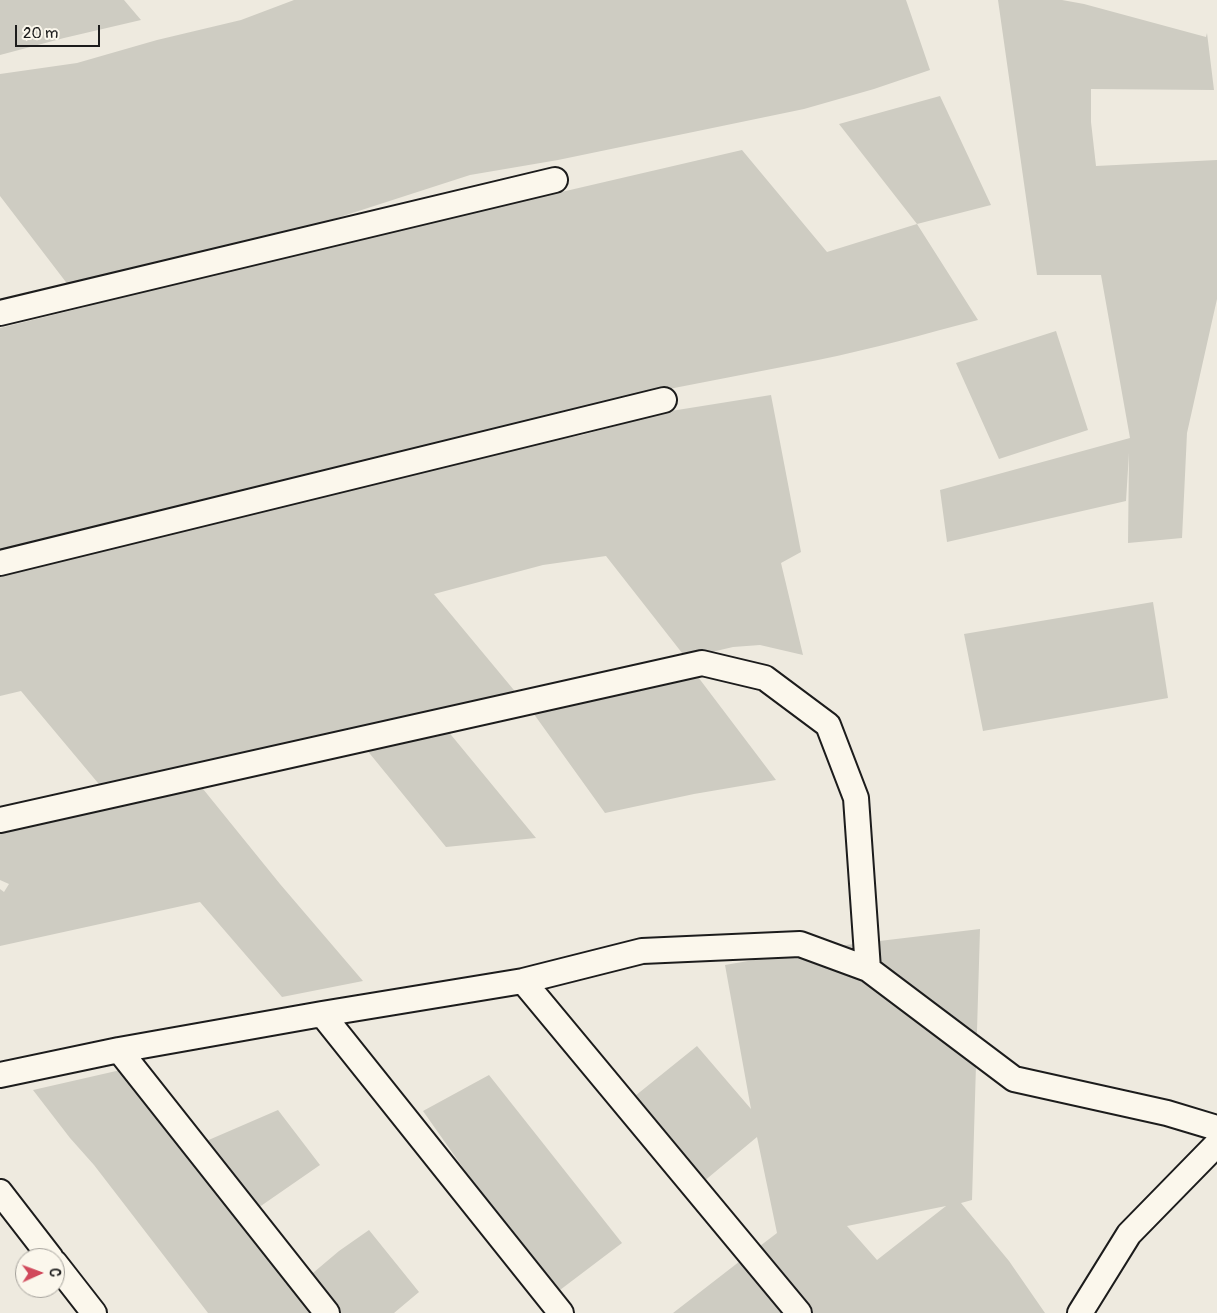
<!DOCTYPE html>
<meta charset="utf-8">
<style>
body{margin:0}
#map{position:relative;width:1217px;height:1313px;overflow:hidden;background:#eeeadf;font-family:Pangolin,sans-serif}
canvas{display:block}
.north{position:absolute;left:15px;top:1248px;width:50px;height:50px;box-sizing:border-box;background:#fbf7ec;border:1px solid #a29f99;border-radius:50%;rotate:88deg;font-size:14px;font-weight:700;line-height:20px;text-align:center;color:#1c1c1c}
.north::after{content:'';display:block;margin:auto;width:18px;height:22px;background:#d1495b;clip-path:polygon(50% 0,100% 100%,50% 72%,0 100%)}
.scale{position:absolute;left:15px;top:25px;width:85px;height:22px;box-sizing:border-box;border:2px solid #1c1c1c;border-top:0;padding-left:6px;font-size:15px;line-height:18px;white-space:nowrap;color:#1c1c1c;-webkit-text-stroke:4px #fbf7ec;paint-order:stroke}
</style>
<div id="map">
<canvas width="1217" height="1313"></canvas>
<div class="north">С</div>
<div class="scale">20 m</div>
</div>
<script>
const g = document.querySelector('canvas').getContext('2d');
g.lineJoin = 'round';
function fillPath(path, color) { g.fillStyle = color; g.fill(path, 'evenodd'); }
function trace(path, color, width, dash) { g.strokeStyle = color; g.lineWidth = width; g.lineCap = dash ? 'butt' : 'round'; g.setLineDash(dash || []); g.stroke(path); }
fillPath(new Path2D(`
 M0,0H124L141,20L64,38L0,55Z
 M294,0H906L930,70L874,89L804,109L558,160L470,175L309,227L72,290L0,196V74L77,63L157,40L241,20Z
 M998,0H1062L1084,4L1206,37L1207,33L1214,90L1091,89V122L1096,166L1217,160V299L1187,433L1182,538L1128,543L1129,453L1126,501L947,542L940,490L1130,438L1101,275H1037Z
 M940,96L991,205L917,224L978,320C925,334 872,349 818,360C758,372 698,383 638,395L0,556V328L85,307L96,301L246,263L325,247L742,150L827,252L917,224L839,124Z
 M1056,331L1088,430L999,459L956,363Z
 M771,395L801,552L781,563L803,655L760,645L733,647L686,658L606,556L543,565L434,594L518,695L103,789L21,691L0,696V576L497,452L582,435L671,411Z
 M1153,602L1168,698L983,731L964,634Z
 M695,673L776,780L694,794L605,813L531,710Z
 M447,730L536,838L446,847L366,749Z
 M199,784L280,884L363,981L282,997L200,902L0,946V889L4,892L9,884L0,880V831Z
 M980,929L972,1200L961,1203L1009,1261L1045,1313H811L756,1249L777,1233L757,1137L703,1182L635,1096L697,1046L751,1109L725,965L829,947ZM946,1206L877,1260L847,1226Z
 M125,1069L315,1313H208L94,1165L70,1138L33,1090Z
 M489,1075L622,1243L556,1293L502,1223L423,1111Z
 M278,1110L320,1165L255,1210L204,1142Z
 M369,1230L419,1292L394,1313H335L307,1278L339,1251Z
 M744,1258L790,1313H673Z`), '#ceccc2');
const street = new Path2D(`
 M0,313L555,180
 M0,563L664,400
 M0,820L702,663L765,678L828,725L856,798L868,969
 M523,981L799,1313
 M322,1014L561,1313
 M119,1050L327,1313
 M0,1075L119,1050L322,1014L523,981L642,951L800,944L868,969L1014,1079L1167,1113L1217,1128
 M0,1192L51,1258
 M55,1263L94,1313
 M1080,1313L1129,1234L1217,1144`);
trace(street, '#1c1c1c', 28);
trace(street, '#fbf7ec', 24);
</script>
